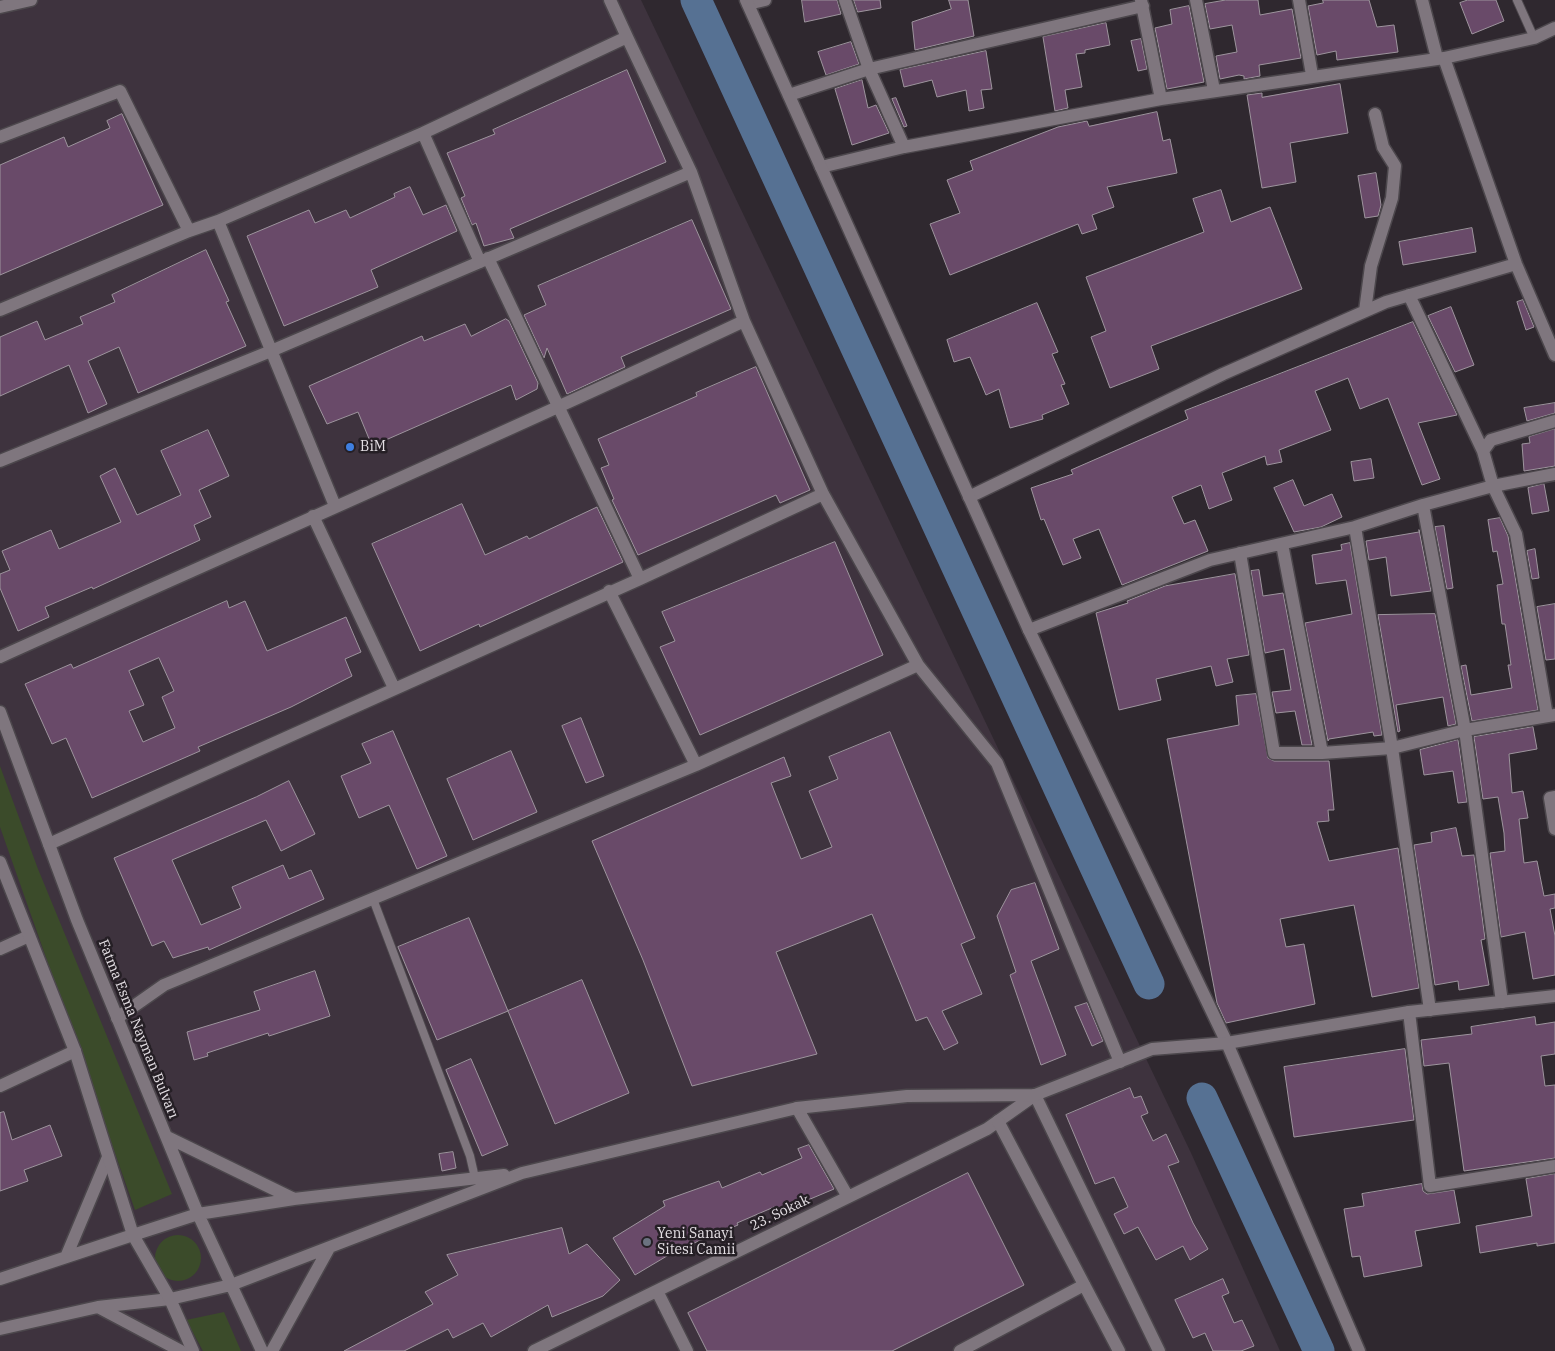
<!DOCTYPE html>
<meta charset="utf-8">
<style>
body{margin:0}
canvas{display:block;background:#2f282f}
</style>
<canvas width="1555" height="1351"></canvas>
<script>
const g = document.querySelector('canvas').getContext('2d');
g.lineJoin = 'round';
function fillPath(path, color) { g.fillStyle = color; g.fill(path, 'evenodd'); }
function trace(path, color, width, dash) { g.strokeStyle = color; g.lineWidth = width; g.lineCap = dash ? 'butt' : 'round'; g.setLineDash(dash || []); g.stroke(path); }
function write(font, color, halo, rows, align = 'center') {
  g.font = font + ' "IBM Plex Serif",serif'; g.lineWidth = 5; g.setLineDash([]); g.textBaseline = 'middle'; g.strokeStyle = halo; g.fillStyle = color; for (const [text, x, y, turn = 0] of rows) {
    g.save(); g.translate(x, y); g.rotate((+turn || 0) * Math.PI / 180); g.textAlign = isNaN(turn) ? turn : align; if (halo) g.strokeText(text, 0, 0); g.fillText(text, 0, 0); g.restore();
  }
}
fillPath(new Path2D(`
 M0,0H641L1191,1153L1280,1351H0Z`), '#3e333e');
fillPath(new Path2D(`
 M0,766L38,869L172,1194L135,1210L0,827Z
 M155 1258a23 23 0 1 1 46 0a23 23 0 1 1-46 0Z
 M224,1312L241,1351H203L186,1320Z`), '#3b4b2a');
trace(new Path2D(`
 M696,0L1149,984
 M1202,1098L1319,1351`), '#567193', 31);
const building = new Path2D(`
 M802,0H837L841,14L805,22Z
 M854,0H880L881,8L858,12Z
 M949,0H968L974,36L915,50L912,22L951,9Z
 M1226,0H1258L1260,15L1292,9L1301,58L1259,65L1260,76L1244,79V76L1239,75L1220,79L1216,56L1237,52L1232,25L1210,29L1205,4Z
 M1323,0H1369L1377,27L1394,25L1398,52L1337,60L1336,51L1317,55L1308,6L1323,3Z
 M1468,0H1496L1504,21L1472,34L1460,3Z
 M1189,6L1204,82L1167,89L1155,28L1172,24L1170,10Z
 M1106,23L1110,45L1085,50V53L1076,54L1082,87L1065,90L1068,108L1055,111L1043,37Z
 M1141,39L1147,69L1138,71L1131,41Z
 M851,42L859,64L826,75L818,52Z
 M986,51L992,89L981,90L984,108L969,111L966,90L937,97L932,80L904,87L900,70Z
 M627,70L666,162L510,229L514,238L484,246L476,223L472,225L461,198L465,196L447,153L495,134L493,130Z
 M862,80L868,108L876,105L889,133L852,145L835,89Z
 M1340,84L1348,133L1290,143L1296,182L1262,188L1247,95L1262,93V97Z
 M896,98L907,126L904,127L892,99Z
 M1157,112L1163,141L1170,139L1177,173L1107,187L1114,207L1092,215L1097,229L1082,234L1078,224L950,275L930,224L960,213L947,180L973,170L970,161L1058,127L1087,121L1089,126Z
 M122,114L163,205L0,275V165L64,137L68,147L110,128L107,121Z
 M1376,173L1381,205L1378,216L1365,218L1358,176Z
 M410,187L423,215L446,205L457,231L371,270L378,287L284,326L247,236L309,210L315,223L346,210L350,218L395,197L394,194Z
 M1221,190L1231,222L1270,207L1302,289L1151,346L1159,369L1110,388L1091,337L1106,331L1086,277L1204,232L1193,199Z
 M692,220L731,309L621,357L625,367L567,394L547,348L544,358L524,315L546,305L538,286Z
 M1472,228L1476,252L1403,265L1399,242Z
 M206,250L229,301L226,302L246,346L138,393L119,347L88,361L107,404L88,413L69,365L0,396V337L37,321L45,340L83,324L80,317L115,302L112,295Z
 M1523,300L1534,327L1526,330L1517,302Z
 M1037,303L1058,352L1052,354L1065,384L1061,385L1069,404L1042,415L1043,419L1010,428L999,389L986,395L970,357L954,362L947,340Z
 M1451,307L1474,365L1455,372L1428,316Z
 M506,319L509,321L538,383L537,389L516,400L511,385L372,446L358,412L327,424L309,386L422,336L424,341L465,324L471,336Z
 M1413,322L1457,415L1418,423L1440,479L1422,485L1388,398L1360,409L1348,378L1315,391L1331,430L1279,450L1282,462L1267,465L1265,456L1222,473L1232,500L1209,509L1201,485L1172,497L1184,524L1195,520L1208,551L1122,585L1099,529L1073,539L1081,558L1063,565L1044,519L1041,520L1031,488L1073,474L1071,470L1188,419L1185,411Z
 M756,367L810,490L780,503L776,495L638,555L612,500L614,499L601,468L609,465L598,439L697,396L696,393Z
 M1555,403V413L1527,421L1524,408Z
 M1555,429V466L1524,471L1522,444L1530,443L1529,437Z
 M208,430L229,476L199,490L211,517L194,525L200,540L93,589L92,587L45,607L49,617L18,631L0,588V574L10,570L2,551L51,530L59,549L121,522L100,476L115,468L137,515L181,495L161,451Z
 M1371,459L1374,478L1354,481L1351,462Z
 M1293,480L1304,506L1332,494L1342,517L1321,527L1294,532L1274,488Z
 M1544,484L1549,511L1532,514L1528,488Z
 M462,504L485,555L527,536L529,539L597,507L623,562L480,627L479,624L420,651L372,544Z
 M1500,518L1508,536L1538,710L1472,721L1461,666L1466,665L1471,695L1512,688L1508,665H1511L1505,624H1502L1497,585L1503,584L1497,551L1493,552L1488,520Z
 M1444,526L1453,588L1447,589L1435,527Z
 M1419,530L1431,591L1391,596L1386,557L1369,560L1366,541L1419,532Z
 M835,542L883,655L700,735L660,647L675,641L662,612Z
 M1350,543L1382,735L1374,736L1373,732L1329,739L1328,741L1305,623L1352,614L1346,580L1316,584L1312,555L1342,550L1341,545Z
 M1535,549L1539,578L1532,579L1527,551Z
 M1259,570L1263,596L1283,593L1312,745H1302L1295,711L1276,713L1272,692L1291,690L1284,649L1265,653L1251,571Z
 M1235,574L1249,655L1227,659L1233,682L1216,686L1211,666L1156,679L1161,700L1119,710L1096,613L1128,603L1127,601L1165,586Z
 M227,601L229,608L245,601L267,651L346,617L361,652L345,659L352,676L291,707L198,747L200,751L92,798L66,738L52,744L25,684L71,664L73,668ZM159,658L174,691L162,697L175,728L143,742L129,711L144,705L129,671Z
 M1555,604V659L1546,660L1537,607Z
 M1435,614L1456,724L1448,726L1443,697L1396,705L1400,731L1398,732L1378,615Z
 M1256,694L1268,758L1274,761H1329L1334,810H1328L1329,821L1317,822L1329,861L1398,848L1419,988L1372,997L1354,905L1280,919L1286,947L1304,944L1315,1004L1226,1023L1217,1003L1167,739L1239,725L1236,696Z
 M581,718L604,776L586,783L562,726Z
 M1533,727L1537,749L1509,754L1512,793L1523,791L1528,818L1519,819L1524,863L1537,861L1544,896L1555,894V908L1550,909L1555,936V975L1533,979L1525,932L1501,937L1490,853L1505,851L1504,833L1498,797L1483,799L1474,737Z
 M393,731L447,856L417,869L389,805L359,818L341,776L371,763L362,744Z
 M890,732L975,938L961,944L982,994L942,1011L958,1043L944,1050L927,1017L916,1021L872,914L776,952L817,1054L692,1086L643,960L592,841L784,757L791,776L771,783L801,859L832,847L809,791L838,779L829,757Z
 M1458,740L1467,802L1458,803L1453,771L1424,775L1420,750Z
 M511,751L537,812L473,840L447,779Z
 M289,781L315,834L281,851L266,820L172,860L201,925L241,908L232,887L283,865L289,879L311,870L324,899L209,950L208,947L173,958L164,941L152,946L114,858L256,797Z
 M1456,828L1462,856L1474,855L1485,939L1481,940L1489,985L1459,990L1458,981L1435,985L1414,845L1432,842L1431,833Z
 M1035,883L1059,949L1031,961L1066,1055L1041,1065L1010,975L1016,972L997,916L1011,890Z
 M469,918L508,1011L437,1040L398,947Z
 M315,971L330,1016L269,1036L268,1033L207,1053L208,1056L194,1060L187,1032L260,1010L254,992Z
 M582,980L629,1093L555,1124L508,1011Z
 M1087,1003L1103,1041L1092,1046L1075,1007Z
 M1535,1017L1536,1025L1555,1022V1054L1541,1056L1545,1086L1555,1085V1158L1464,1171L1449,1063L1424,1066L1421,1040L1472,1034L1471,1027Z
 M1405,1049L1414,1120L1294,1137L1284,1067Z
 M471,1059L508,1145L482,1156L446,1070Z
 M1130,1088L1134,1098L1141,1096L1148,1113L1141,1116L1153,1141L1166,1134L1179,1162L1168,1166L1193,1223L1208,1249L1190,1260L1183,1246L1156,1260L1138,1227L1124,1234L1114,1214L1128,1207L1114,1177L1095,1184L1066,1115Z
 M4,1112L12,1140L50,1125L62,1156L24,1170L28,1181L0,1191V1113Z
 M809,1145L834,1189L777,1213L774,1207L737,1223L738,1225L677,1250L635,1275L613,1238L665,1206L663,1201L719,1181L722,1188L760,1172L762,1175L802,1158L798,1149Z
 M453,1152L456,1168L442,1171L439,1154Z
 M968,1173L1024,1285L892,1351H707L688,1313Z
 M1555,1174V1243L1537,1246V1243L1480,1253L1476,1226L1532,1216L1526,1179Z
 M1422,1184L1423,1191L1427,1194L1454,1190L1460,1223L1415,1231L1422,1266L1364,1277L1360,1256L1352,1257L1344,1209L1364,1206L1362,1194Z
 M562,1228L569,1254L587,1244L620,1280L603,1296L552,1317L548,1305L491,1337L483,1323L453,1338L448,1329L404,1351H344L433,1304L425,1292L458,1275L447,1255Z
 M1223,1279L1229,1293L1222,1296L1234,1323L1242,1320L1254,1346L1241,1351H1213L1205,1333L1193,1338L1175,1300Z`);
fillPath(building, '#694a69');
trace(building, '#9d949d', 1);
const service = new Path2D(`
 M1517,0L1534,38
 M373,899L470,1156L475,1178`);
const minor = new Path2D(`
 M610,0L627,37
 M845,0L869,69L904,147
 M1141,0L1161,99
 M1196,0L1214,90
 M1299,0L1312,75
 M1422,0L1437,58
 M748,4L765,0
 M0,7L31,0
 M1444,58L1516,264L1555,355
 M789,95L869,69L1143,6
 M423,133L480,262
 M0,137L120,91L189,231
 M821,167L904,147L1161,99L1444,58L1534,38L1555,28
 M218,221L335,506
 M488,258L640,579
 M1409,295L1483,451
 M0,310L189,231L218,221L423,133L627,37L691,172L744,321L823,494L918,665L997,763L1120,1062
 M1365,311L1371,266L1392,198L1395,166L1383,147L1375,114
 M0,461L271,351L691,172
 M969,497L1223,374L1386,302L1516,264
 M1423,505L1465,730L1502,1002
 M313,516L394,688
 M1355,527L1392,748L1430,1010
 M1282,544L1322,753
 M1240,553L1274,753H1322L1392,748L1465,730L1555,715
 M609,591L696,765
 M1029,630L1210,560L1355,527L1423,505L1493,486L1555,474
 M0,657C248,545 498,437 744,321
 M1547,716L1516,534L1493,486L1483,451L1491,440L1555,421
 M1555,797L1550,798L1555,829
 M49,844L640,579L823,494
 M0,949L29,936
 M1409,1012L1430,1186L1555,1166
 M117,1018L164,985L696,765L918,665
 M0,1086L75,1051
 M797,1108L848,1197
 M657,1291L687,1351
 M534,1351L987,1129L1035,1095
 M960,1351L1084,1285`);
const tertiary = new Path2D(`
 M746,0L1029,630L1227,1043
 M1035,1095L1159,1351
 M998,1121L1119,1351
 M66,1257L108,1157
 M0,1279L133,1235
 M98,1307L181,1351
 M0,1329L98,1307L170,1299`);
const secondary = new Path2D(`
 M0,712L77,920L198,1214L262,1351
 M0,862L75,1051L133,1235L170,1299L193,1351
 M1227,1043L1359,1351
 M167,1137L294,1199
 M133,1235L198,1214L294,1199L504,1175
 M170,1299L231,1285L522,1173L797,1108L907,1096L1035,1095L1152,1049L1227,1043L1409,1012L1555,996
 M272,1351L329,1248`);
trace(service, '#4c474c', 10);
trace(minor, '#4c474c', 15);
trace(tertiary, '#4c474c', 15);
trace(secondary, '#4c474c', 15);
trace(service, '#7f767e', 8);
trace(minor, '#7f767e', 12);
trace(tertiary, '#7f767e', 12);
trace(secondary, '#7f767e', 12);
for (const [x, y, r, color] of [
 [350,447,5,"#3f7fe0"],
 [647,1242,5,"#6b7280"]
]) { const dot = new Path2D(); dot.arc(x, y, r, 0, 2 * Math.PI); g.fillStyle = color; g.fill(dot); trace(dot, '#251f25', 2); }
write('14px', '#e4dfe4', '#251f25', [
 ["BiM",360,447],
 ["Yeni Sanayi",657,1234],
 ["Sitesi Camii",657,1250]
], 'left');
write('14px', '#e4dfe4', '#251f25', [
 ["Fatma Esma Nayman Bulvarı",138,1029,68],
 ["23. Sokak",780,1213,-26]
]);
</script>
